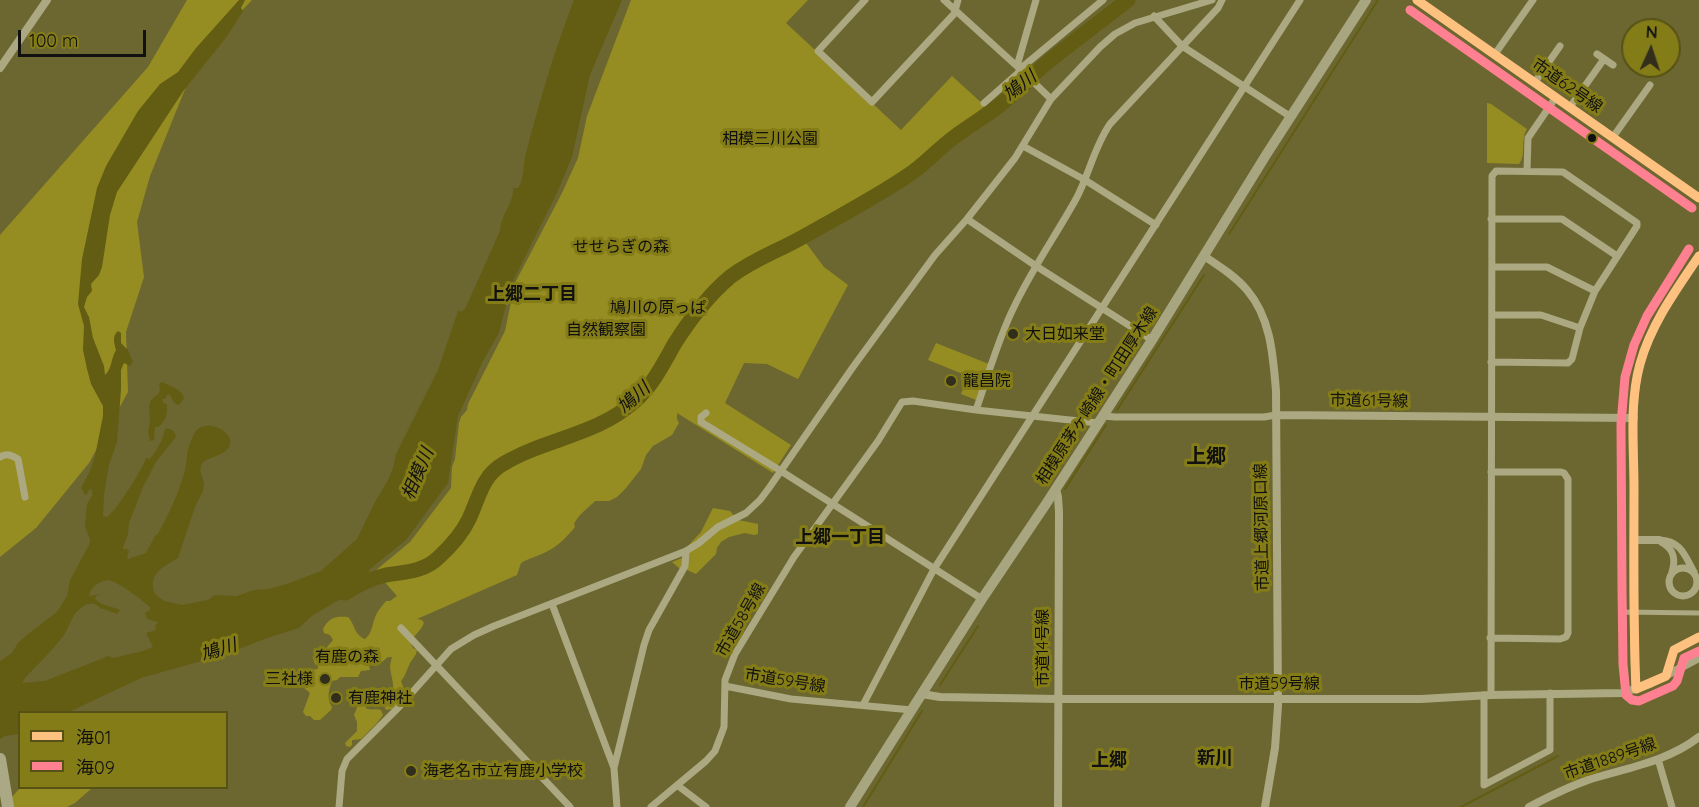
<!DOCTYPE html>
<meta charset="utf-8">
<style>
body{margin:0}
#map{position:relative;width:1699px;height:807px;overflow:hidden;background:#6c6730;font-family:Quicksand,"Noto Sans JP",sans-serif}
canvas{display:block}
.legend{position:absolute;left:18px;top:711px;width:210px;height:78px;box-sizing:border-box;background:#847c17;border:2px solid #565115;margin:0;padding:8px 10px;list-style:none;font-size:18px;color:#111}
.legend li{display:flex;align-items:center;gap:12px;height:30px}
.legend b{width:30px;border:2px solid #565115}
.north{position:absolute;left:1621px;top:18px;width:60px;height:60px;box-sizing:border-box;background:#847c17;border:2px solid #565115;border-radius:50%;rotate:3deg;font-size:16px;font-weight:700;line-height:24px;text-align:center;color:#111}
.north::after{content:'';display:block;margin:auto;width:21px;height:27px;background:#312f1c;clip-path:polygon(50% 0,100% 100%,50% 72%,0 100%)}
.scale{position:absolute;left:18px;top:30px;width:128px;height:27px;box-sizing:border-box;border:3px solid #111;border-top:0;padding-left:8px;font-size:18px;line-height:21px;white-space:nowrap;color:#111;-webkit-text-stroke:4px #847c17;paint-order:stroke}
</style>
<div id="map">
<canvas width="1699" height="807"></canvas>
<ul class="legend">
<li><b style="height:8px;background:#ffc180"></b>海01</li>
<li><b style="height:8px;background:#ff8091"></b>海09</li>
</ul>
<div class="north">N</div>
<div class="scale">100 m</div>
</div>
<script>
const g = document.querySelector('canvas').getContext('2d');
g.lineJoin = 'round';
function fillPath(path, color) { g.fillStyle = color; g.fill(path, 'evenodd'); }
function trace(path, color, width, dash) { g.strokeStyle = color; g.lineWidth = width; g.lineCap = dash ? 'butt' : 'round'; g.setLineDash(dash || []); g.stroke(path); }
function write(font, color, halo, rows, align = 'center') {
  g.font = font + ' Quicksand,"Noto Sans JP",sans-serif'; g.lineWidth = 6; g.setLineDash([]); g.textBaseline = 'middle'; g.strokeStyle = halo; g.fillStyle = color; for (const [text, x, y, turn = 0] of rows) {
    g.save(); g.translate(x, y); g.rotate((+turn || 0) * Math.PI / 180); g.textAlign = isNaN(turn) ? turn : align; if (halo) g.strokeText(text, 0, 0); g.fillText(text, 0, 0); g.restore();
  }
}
fillPath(new Path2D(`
 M187,0H252L198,57L150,176L137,222L144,277L126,332L128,392L89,463L36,528L0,557V235L148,67Z
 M631,0H808L786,23L901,130L952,76L985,106L908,169L860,201L800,235L824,267L848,285L798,379L767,364L744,363L725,403L791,445L773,473L677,413V419L679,423L672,435L653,446L646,455L641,469L626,488L617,497L609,501H595C587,509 579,514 574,524L575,527C567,537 556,548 544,553C536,557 529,558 521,563L517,575L417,619L422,620L424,623C422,629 414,636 410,642L413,648L417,650C416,656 413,658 410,663C407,669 406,675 401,681L406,694L392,709L386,710L382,701L386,695L391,697C396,687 391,677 390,667C390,664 391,661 392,657H388L382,662L377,657L370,655L367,656L370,670L361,671L358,677H340L337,680L332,681C329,690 326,698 332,707L331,710L320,720H314L310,716H306L303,712L310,693L303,687L296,686L294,683C294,664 306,671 318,669V666L315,664L313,658L323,652L333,640L330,635L324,633L323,629C329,617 336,616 348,617C355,624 354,635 365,639C373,633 372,622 377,613C379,609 383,605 386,601H390L397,596L375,571L410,542L451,488L452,467L455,459L459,423L461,417L467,410L468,404L505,331L515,283L562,193L578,158L587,116Z
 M1487,103L1491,104L1527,129C1520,140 1527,154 1519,164L1487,163Z
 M936,343L989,364L976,400L961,394L968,376L928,360Z
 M713,508L730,511L738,520L758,524V534L754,535L745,533L729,537L721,542L717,548L716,554L696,574L687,570L684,563L680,569L672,562L682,558L687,547L701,532Z
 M360,696L364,697L366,701V708C371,711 376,708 381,710L383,715L377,723L361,739L352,740V745L350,747L346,746L345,743L357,731V722L354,715L357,708L355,702Z
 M20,788H92L75,803L67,807H3Z`), '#968d22');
fillPath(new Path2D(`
 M239,0H245L241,8L243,11L228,35L184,90L117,192L110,215L102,267L99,275L91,284L92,291L87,297L84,307L89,317L93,338L104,366L105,375C112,369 111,358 116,350C114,343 112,336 118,331L121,333V343L128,350L133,362L130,366L124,363L121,370V390L117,442L109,465L104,495L103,516L107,517C117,510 142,470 146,458L150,459C157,450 163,440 165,429C171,427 175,432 176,437L156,462L143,487L129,523L128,534L123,547V549H127L129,551L127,558L128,559L146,553L155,536L158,534C168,515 178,495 184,474C187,465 186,455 189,446C191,440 195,429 201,427C214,422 236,434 229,447C225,455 209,457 202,463L200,470L204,484L203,491L195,507L178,558C164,567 147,573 155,594L164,601L182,605L208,600L214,595L237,596L254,590L268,589L287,584L321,571L357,539L376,500L387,482L393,468L396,454L438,370L458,311H461L462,312L466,307L500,231C501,214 514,203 513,188H518C524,181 523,166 525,157C539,103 554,51 574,0H622L590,75L572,157L557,193L511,285L499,333L483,361L458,416L448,483L406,540L370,569L366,579L355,591L313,615L299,628L267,638L223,655L141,678L69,712H20L19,734L5,736L0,739V661L12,653L18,643L28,634L57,612L67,596L70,580L89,545L90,540L85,526L87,504L92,496V490L89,489L88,493L85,495L81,488L90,471L95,456L103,416V406L91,384L87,369L83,350L84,326L78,304L82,259L97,188L106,166L138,111L160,84L178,72L196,48ZM109,580C122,584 139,598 150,607V610L145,613L147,619L158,622L155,626L156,630L146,633L153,647L143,651L113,658L110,657L111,655L45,681L22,683L26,677C38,664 53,650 64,635C70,626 71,615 81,608C88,602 96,602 101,609H104L117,614L120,610C110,605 104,608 95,599L96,596L101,594L89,596C91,585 99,582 109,580Z
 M162,382C170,386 182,389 184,398L180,404L177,405L172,400L171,396L168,394L165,399H162L164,404H167C167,415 167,420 158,427H155L154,440L150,441L148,432L150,421L149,406L151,400L158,394L160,390L159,384Z`), '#625d12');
trace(new Path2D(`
 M1229,234L1378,0
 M1117,410L1204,275
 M1065,489L1106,425
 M940,685L978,626
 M863,807L922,711
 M1461,807L1558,756`), '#625d12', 2);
trace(new Path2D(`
 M345,593C358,585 371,578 386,575C405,572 423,572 438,558C450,547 462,534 469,519C479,498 482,476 503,464C546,438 596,436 635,401C653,385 663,364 675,343C689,321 710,294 730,277C754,259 776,252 801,238C838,217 875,198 910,174C925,164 938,149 953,138C970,125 990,114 1006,100C1021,88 1033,74 1048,62C1074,41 1101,21 1128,0`), '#625d12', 15);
trace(new Path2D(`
 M865,0L818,51L872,102L954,14L958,0
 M944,0L1020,69L1051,99
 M1154,16L1182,46L1291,117
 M1495,54L1533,0
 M1597,54L1613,65
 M1017,66L1036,0
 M1535,82L1560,46
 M984,103L1018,73L1020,69L1103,0
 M1570,107L1604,59
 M1613,137L1650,85
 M1023,146L1085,180L1156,225
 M1527,171L1528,138L1556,97
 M967,219L1036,266L1152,340
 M1491,219H1562L1617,256
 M1492,267H1547L1595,291
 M1492,315H1541L1580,328
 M976,410C988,376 998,339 1014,307C1032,269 1056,235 1076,199C1089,175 1094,147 1110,124L1218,8L1222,0
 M706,413L701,417V422L781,471L982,599
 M1103,416L1115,417H1264L1276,415
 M0,457C7,453 11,455 18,459L25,497
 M1659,540C1681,541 1684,554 1694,572
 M1661,542C1674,549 1676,559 1672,572
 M1669 582a14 14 0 1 1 28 0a14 14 0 1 1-28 0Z
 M552,604L614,768L617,807
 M401,628L570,807
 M1490,638L1560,639L1566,637L1568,633V479L1564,473L1561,472H1491
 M725,686L791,699L912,710
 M1484,695V785L1550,750V693
 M1491,695L1492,176L1496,171L1563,172L1637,223V226L1595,291L1580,328L1572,359L1568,363L1491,362
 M863,705L934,569L1300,0
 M1658,759L1672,807
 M614,768L644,645L649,630L685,566L686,551
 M677,785L706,807
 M339,807L342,771L347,759L399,707L451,649L474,635L494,626L686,551L699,543L718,527L746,513L760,500L769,488L853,367L935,255L967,219L1015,158L1051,99L1100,47L1115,34L1135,23L1212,0
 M651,807L706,761L715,751L724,727L725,680L735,654L794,557L878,441L902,402L913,401L976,410L1098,423`), '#aba882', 7);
trace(new Path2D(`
 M1417,0L1699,198
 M0,68L47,0
 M1204,256C1219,266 1235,276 1247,290C1271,318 1273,356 1276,391L1278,706L1275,748L1265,807
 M1276,415L1634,418
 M1056,489L1058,497L1059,512L1058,807
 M1634,540H1659
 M1636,689C1632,622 1634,554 1634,487C1634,448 1630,401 1640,364C1652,324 1676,290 1699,256
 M922,694L940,697L1058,699H1421L1491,695L1622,693L1650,684L1699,658
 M1529,807C1548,797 1568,787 1588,780C1626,768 1667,762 1699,737`), '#aba882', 8);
trace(new Path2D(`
 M850,807L982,599L1046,504L1152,340L1266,155L1366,0`), '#a8a681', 10);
trace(new Path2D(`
 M0,759L8,807`), '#aba885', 12);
trace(new Path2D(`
 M1621,616V612L1699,613`), '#aba882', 5);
trace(new Path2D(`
 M1417,0L1699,198
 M1699,256C1676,290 1651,324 1640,364C1629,404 1634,447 1634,487C1634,555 1633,622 1636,689L1666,676L1674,650L1699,637`), '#ffc180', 9);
trace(new Path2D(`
 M1410,10L1692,208
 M1689,249L1647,316L1634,345L1625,377L1621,424L1622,588L1623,664L1626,695L1632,700L1639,701L1673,686L1677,681L1684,658L1699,651`), '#ff8091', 9);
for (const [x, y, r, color] of [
 [1592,138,5,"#111"],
 [1013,334,6,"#312f1c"],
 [951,381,6,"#312f1c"],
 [325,679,6,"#312f1c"],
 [336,698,6,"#312f1c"],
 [411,771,6,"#312f1c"]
]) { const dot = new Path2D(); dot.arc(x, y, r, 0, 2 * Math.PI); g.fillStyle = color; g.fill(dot); trace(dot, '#847c17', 2); }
write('16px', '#111', '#847c17', [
 ["市道62号線",1567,86,35],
 ["相模原茅ヶ崎線・町田厚木線",1097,396,-57],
 ["市道61号線",1369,401,1],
 ["市道上郷河原口線",1262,527,-91],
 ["市道58号線",741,620,-60],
 ["市道14号線",1043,648,-90],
 ["市道59号線",785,681,9],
 ["市道59号線",1279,684],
 ["市道1889号線",1610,759,-19]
]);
write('16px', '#111', '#847c17', [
 ["相模三川公園",770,139],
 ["せせらぎの森",621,247],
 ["鳩川の原っぱ",658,308],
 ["自然観察園",606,330],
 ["有鹿の森",347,657]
]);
write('16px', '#111', '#847c17', [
 ["大日如来堂",1025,334],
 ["龍昌院",963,381],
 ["三社様",313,679,"right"],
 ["有鹿神社",348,698],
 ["海老名市立有鹿小学校",423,771]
], 'left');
write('italic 18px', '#111', '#847c17', [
 ["鳩川",1020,86,-39],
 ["鳩川",634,398,-42],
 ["相模川",418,474,-67],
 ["鳩川",219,650,-17]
]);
write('bold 18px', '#111', '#847c17', [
 ["上郷二丁目",532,295],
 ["上郷一丁目",840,538],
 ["新川",1215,759],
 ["上郷",1109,761]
]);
write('bold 20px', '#111', '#847c17', [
 ["上郷",1206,457]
]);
</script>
